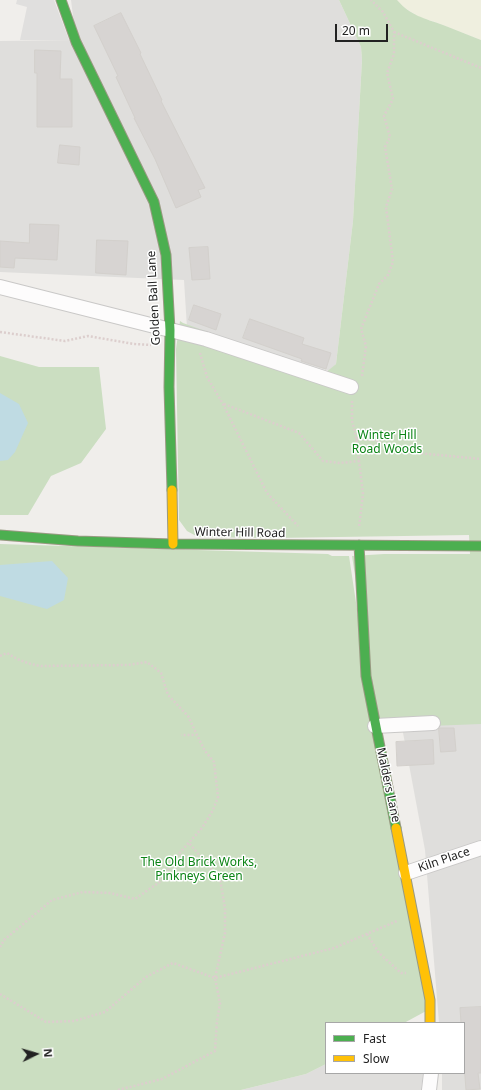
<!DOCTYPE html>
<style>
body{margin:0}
#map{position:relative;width:481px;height:1090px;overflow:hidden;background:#f0eeeb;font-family:"Noto Sans",sans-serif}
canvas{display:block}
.legend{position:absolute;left:325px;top:1022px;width:140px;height:52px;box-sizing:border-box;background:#fff;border:1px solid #a7a7a7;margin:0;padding:5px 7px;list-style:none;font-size:12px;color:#222}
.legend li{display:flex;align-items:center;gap:8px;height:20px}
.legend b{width:20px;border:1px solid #a7a7a7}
.north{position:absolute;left:16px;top:1034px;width:40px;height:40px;-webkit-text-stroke:3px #fff;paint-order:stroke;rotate:85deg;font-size:11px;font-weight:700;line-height:16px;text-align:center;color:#222}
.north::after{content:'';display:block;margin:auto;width:14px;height:18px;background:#222;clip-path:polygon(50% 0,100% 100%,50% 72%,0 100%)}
.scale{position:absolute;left:335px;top:24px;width:53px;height:18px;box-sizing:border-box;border:2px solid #222;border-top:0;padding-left:5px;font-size:12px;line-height:14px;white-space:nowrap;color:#222;-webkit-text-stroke:3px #fff;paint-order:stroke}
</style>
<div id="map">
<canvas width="481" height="1090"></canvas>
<ul class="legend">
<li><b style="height:5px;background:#4caf50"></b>Fast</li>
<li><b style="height:5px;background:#ffc107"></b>Slow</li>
</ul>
<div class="north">N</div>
<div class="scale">20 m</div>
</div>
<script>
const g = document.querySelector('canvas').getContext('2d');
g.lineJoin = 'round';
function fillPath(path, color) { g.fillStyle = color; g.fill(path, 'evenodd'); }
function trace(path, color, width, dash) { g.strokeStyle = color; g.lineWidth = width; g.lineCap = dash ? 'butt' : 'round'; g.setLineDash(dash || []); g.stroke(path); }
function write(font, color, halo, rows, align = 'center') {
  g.font = font + ' "Noto Sans",sans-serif'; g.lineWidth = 3; g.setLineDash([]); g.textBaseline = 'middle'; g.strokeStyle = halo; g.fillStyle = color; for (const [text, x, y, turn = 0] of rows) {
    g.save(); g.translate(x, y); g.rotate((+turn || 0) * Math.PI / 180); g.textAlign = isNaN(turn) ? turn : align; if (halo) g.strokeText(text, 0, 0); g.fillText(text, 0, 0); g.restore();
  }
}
fillPath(new Path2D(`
 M71,0H339L361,47L362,60L353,221L336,364L329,371L187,328L184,280L0,272V41L76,40Z
 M481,714V1090H442V1073H464V1023H439L425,850L401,722Z
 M326,1064V1073H423L421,1090H241L306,1074Z`), '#dfdedc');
fillPath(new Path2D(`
 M397,0H481V40L435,22L419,17L402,6Z`), '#efefdf');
fillPath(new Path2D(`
 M339,0H397C411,16 424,18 443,25C456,30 468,35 481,40V724L378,728L352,556L384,554H470L469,535L273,538L198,537L187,531L179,520L176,349L180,321L183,323L324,374L336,364L353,221L362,60L361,47Z
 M0,356L39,367H99L106,429L81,463L51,476L28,515H0Z
 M0,544L328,554L332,556H349L375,729L428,1010L404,1023H326V1064L306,1074L241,1090H0Z`), '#cbdec1');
fillPath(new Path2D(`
 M17,0H54L69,40H20L27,7L16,4Z`), '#e0dfde');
fillPath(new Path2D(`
 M0,393L19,404L28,423L15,452L8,460L0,461Z
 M52,561L68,578L64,600L47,609L0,596V565Z`), '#bfdbe3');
const building = new Path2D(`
 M121,13L141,53L140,54L162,100L161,101L205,188L198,190L201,197L176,208L155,159L134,118H135L116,77L118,76L94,26Z
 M35,50L61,51L60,79H72V127H37V73H35Z
 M60,145L80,147L79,165L58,163Z
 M30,224L59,225L57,260L15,258L14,268L0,267V241L29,243Z
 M97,240L128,241L126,275L96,273Z
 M208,247L210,279L192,280L189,248Z
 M194,305L221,314L216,330L189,320Z
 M250,319L304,338L302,344L331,353L326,369L301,361L302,359L243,338Z
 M439,728H454L456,751L441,752Z
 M433,740L434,764L397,766L396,742Z
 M481,1007V1073H478L480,1089L466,1090L464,1064V1023H461L460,1008Z`);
fillPath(building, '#d7d4d2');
trace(building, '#d3d0cc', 1);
const street = new Path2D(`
 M0,287L206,339L351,387
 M375,726L433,723
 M406,873L481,848
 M429,1090L431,1073`);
const fast = new Path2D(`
 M61,0L76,42L154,202L166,255L170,330L169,387L172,490
 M0,535L78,541L173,544L481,546
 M359,545L366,676L396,828`);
const slow = new Path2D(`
 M172,490L173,544
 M396,828L430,1000V1023`);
trace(street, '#c9c8c7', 16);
trace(fast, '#999a82', 11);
trace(slow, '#999a82', 11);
trace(new Path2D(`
 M394,32L481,68
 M0,332L65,341L88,336L134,344L151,345
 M200,353L207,377L223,404L267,493L298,526
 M362,376L366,346L361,329L379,284L388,275L393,262L386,207L392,189L385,147L390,137L384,116L393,99L387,73L394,54V32L383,12L371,0
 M352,401V421L356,436L363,494L359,527
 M224,404L299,433L323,461L340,463L359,461
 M356,439L375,440L397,451L481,459
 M0,656L7,653C18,660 28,664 41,666L128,665L147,662L161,673L168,695L188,716L197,735
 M367,934L379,953L401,973H406
 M0,947L4,940L52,900L83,892L110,893L135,899L161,881L176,857L202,828L213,810L218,797L214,762L205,751L197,735H181
 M0,994L46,1022L74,1021L105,1012L146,977L173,963L215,978L334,948L397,921
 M118,1090L162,1079L215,1051L217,1021L220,1003L215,978L225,933V908L220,879L189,843`), '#dccecd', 2.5, [2, 2]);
trace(street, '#fdfcfc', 14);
trace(fast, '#4caf50', 9);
trace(slow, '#ffc107', 9);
write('12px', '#222', '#fff', [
 ["Golden Ball Lane",154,298,-93],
 ["Winter Hill Road",240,533,1],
 ["Malders Lane",388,785,78],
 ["Kiln Place",444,860,-19]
]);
write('12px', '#0c8416', '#fff', [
 ["Winter Hill",387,436],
 ["Road Woods",387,450],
 ["The Old Brick Works,",199,863],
 ["Pinkneys Green",199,877]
]);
</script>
